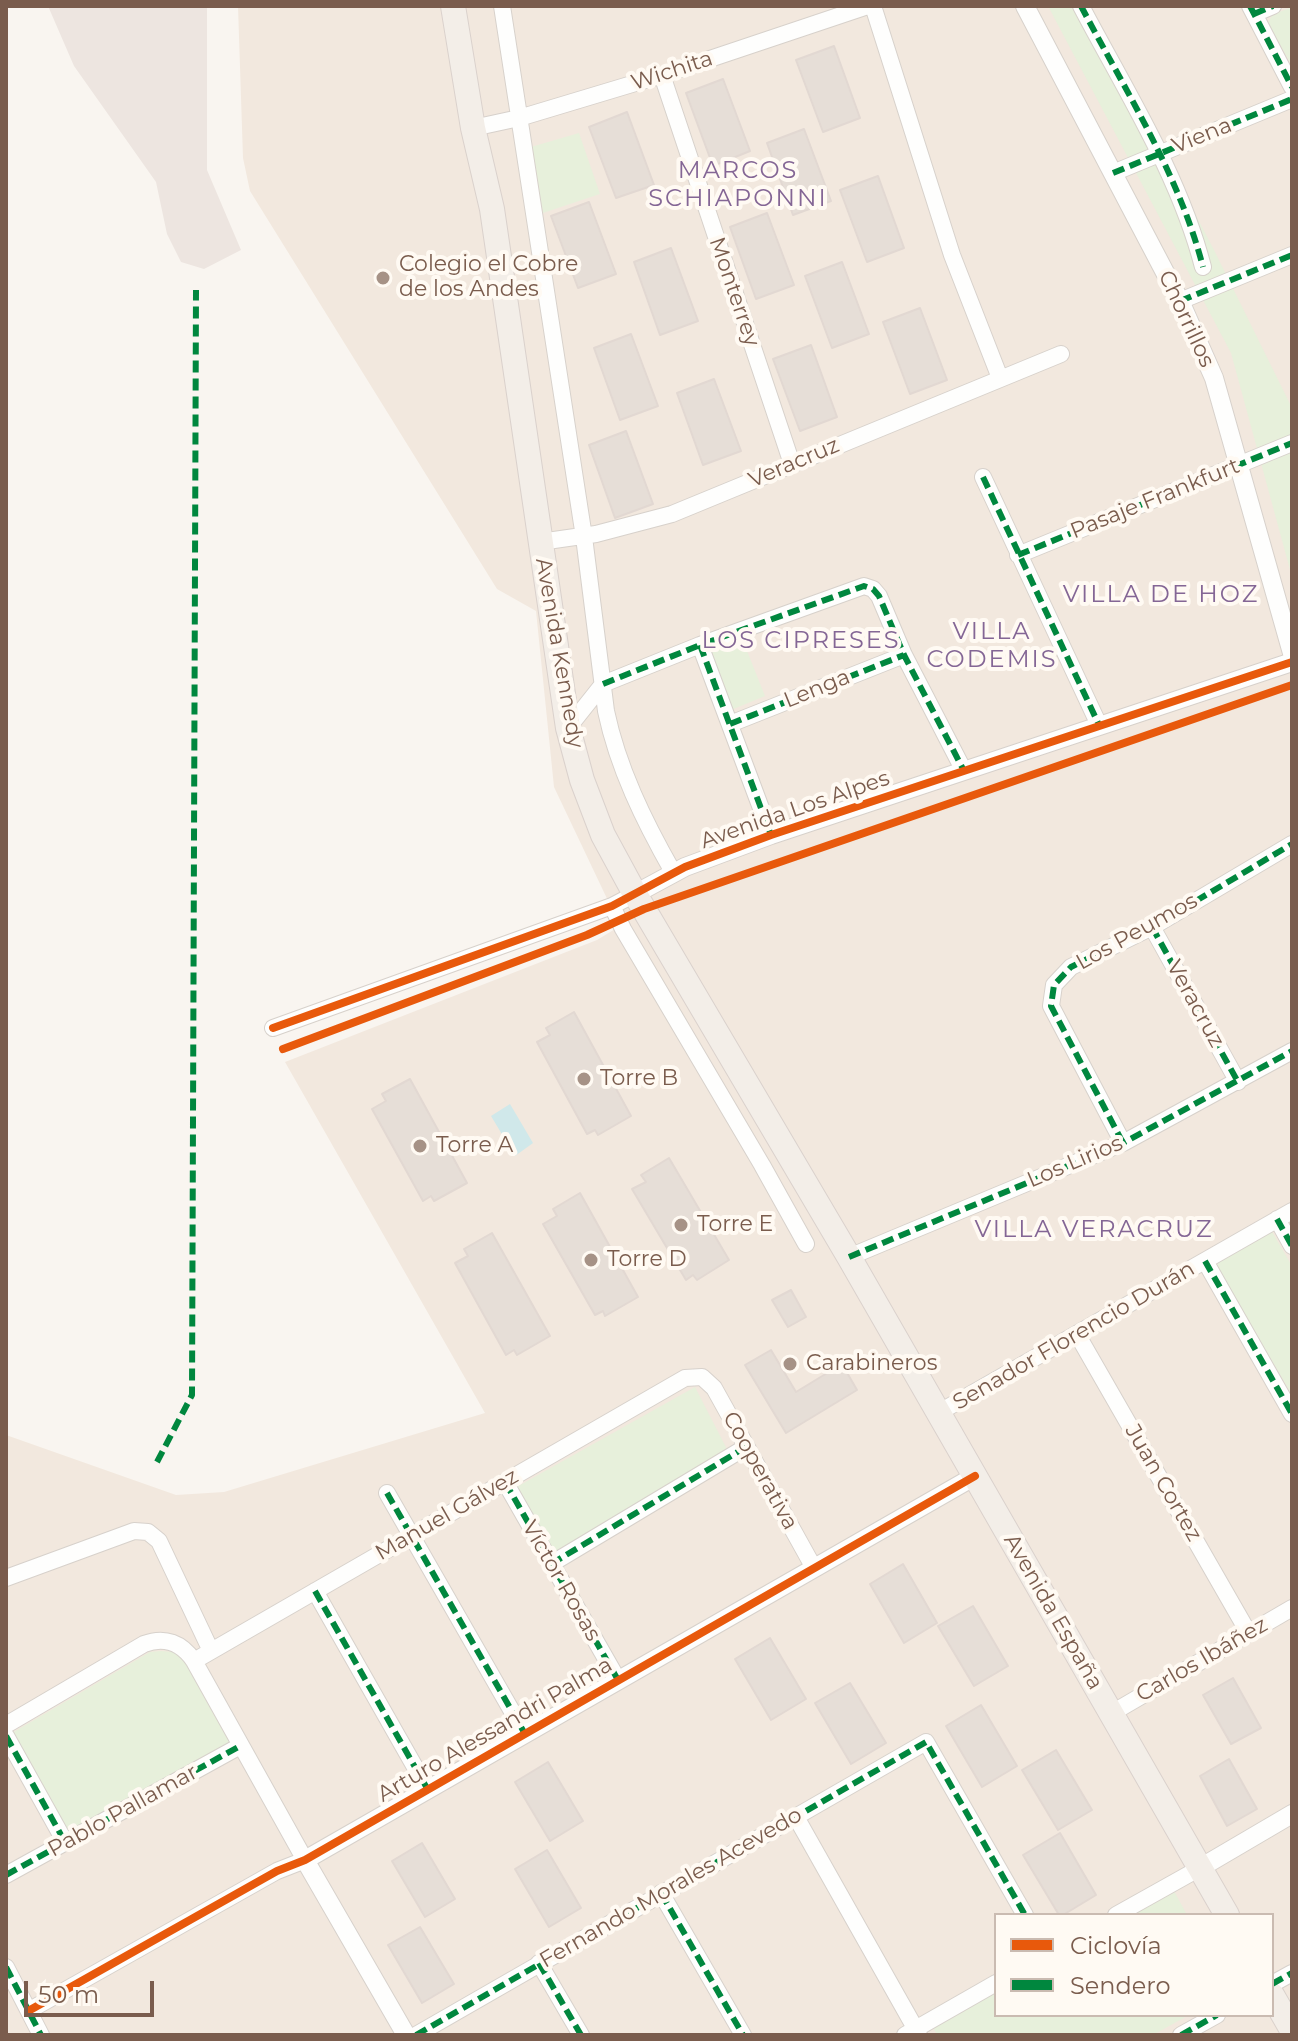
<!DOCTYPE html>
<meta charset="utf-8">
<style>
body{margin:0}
#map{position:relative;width:1298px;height:2041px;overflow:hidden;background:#f9f5f0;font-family:Montserrat,sans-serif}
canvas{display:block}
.frame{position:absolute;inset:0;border:8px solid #7a5c4d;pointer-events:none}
.legend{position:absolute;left:994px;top:1913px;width:280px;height:104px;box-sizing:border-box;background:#fffaf3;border:2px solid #cabbb1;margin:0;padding:10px 14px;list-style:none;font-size:24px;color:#7a5c4d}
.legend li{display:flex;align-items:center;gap:16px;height:40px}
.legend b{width:40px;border:2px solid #cabbb1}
.scale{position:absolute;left:24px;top:1981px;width:130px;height:36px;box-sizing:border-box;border:4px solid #7a5c4d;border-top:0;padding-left:10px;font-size:24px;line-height:28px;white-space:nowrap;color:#7a5c4d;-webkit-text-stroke:6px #fffaf3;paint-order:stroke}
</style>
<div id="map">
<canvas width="1298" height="2041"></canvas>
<div class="frame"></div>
<ul class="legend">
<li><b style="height:10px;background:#e8590c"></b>Ciclovía</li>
<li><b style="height:10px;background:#00873e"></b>Sendero</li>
</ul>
<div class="scale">50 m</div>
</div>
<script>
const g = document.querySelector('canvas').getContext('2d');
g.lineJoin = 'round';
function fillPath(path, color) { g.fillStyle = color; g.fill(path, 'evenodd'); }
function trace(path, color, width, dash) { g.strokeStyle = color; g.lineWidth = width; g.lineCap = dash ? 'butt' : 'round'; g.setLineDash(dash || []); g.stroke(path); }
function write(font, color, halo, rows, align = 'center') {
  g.font = font + ' Montserrat,sans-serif'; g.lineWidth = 8; g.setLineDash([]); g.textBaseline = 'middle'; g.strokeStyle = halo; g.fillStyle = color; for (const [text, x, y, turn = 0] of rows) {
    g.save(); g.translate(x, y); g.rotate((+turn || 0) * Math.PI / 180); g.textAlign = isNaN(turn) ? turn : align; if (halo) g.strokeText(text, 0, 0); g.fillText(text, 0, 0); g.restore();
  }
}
fillPath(new Path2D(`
 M238,6H1292V2035H6V1435L176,1495L224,1492L485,1413L285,1062L597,940L620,926L554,787L536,611L497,589L250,191L243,158ZM996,1915H1272V2015H996Z`), '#f2e8de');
fillPath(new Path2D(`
 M48,6H207V170L241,250L204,269L181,262L167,234L156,182L74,66Z`), '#ede5e0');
fillPath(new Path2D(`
 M1048,6H1087L1214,250L1292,408V577L1231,353Z
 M1292,7V66L1268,23L1272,15Z
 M579,133L600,194L543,213L531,147Z
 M737,626L765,696L731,710L704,639Z
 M1271,1230L1292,1266V1395L1213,1260Z
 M695,1387L731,1457L555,1559L513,1489Z
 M161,1651L173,1652L184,1660L231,1744L66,1833L12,1733L150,1652Z
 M1173,1889L1187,1915H1128Z
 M996,1991V2015H1189L1153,2035H937L933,2027Z`), '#e7f0db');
fillPath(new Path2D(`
 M510,1104L533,1143L515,1156L491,1116Z`), '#d0e8ea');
const building = new Path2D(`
 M834,46L860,118L823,132L796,60Z
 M723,79L750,151L713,166L686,93Z
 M627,112L654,185L616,198L589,127Z
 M804,129L831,201L793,215L767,143Z
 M878,176L904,248L867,262L840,190Z
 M589,202L616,274L578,288L551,216Z
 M767,213L794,285L756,299L730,227Z
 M671,248L698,321L660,335L634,262Z
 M842,262L869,334L832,348L805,276Z
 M920,308L947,380L910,394L883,322Z
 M631,334L658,406L620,420L594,348Z
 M811,345L837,417L800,431L773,359Z
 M714,379L741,451L703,465L677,393Z
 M626,431L653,504L615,518L589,445Z
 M574,1012L631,1116L598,1135L595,1130L587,1134L537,1042L550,1035L546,1028Z
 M410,1079L467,1183L434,1201L431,1196L423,1201L372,1109L386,1101L382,1094Z
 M669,1158L729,1260L697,1280L693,1275L686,1280L632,1189L646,1182L641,1175Z
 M580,1193L638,1297L605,1316L603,1311L595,1315L543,1224L557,1216L553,1209Z
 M492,1233L550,1336L517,1355L514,1350L506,1355L455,1263L468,1256L464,1249Z
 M791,1290L806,1317L788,1327L772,1300Z
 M771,1350L796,1392L842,1364L857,1390L786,1433L745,1365Z
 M903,1564L937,1623L904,1643L870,1584Z
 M973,1606L1008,1666L974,1686L938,1626Z
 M770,1638L806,1699L771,1720L735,1659Z
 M1233,1678L1261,1728L1231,1744L1203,1695Z
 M850,1683L886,1743L851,1764L815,1703Z
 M981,1705L1017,1766L982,1787L946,1726Z
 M1056,1750L1092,1810L1058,1830L1022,1770Z
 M1229,1759L1257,1809L1227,1826L1200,1776Z
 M548,1762L583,1821L550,1841L515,1782Z
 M1060,1833L1096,1895L1063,1915H1059L1023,1855Z
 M422,1843L455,1899L425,1917L392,1861Z
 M547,1850L581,1908L549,1927L515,1869Z
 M420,1927L454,1984L422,2003L388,1945Z`);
fillPath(building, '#e6ded7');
trace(building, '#e2d8d2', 2);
const minor = new Path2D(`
 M502,6L584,537L606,711C618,768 644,821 673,872
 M873,6L952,255L1000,378
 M1081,6C1125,90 1179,174 1203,267
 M1250,6L1292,87
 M1254,14L1273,6
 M662,75L792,464
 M473,128L519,118L662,75L868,6
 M1113,173L1292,99
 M1180,301L1292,255
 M983,477L1099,725
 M540,542L596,534L672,514L1061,354
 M1018,555L1292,443
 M700,645L771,835
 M730,724L904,655
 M568,728L603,684L700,645L864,586L873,589L879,596L904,655L964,771
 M612,906L623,929L762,1165L806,1244
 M1152,927L1238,1082
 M273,1028L612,906L635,894
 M1123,1143L1051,1006L1054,985L1071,967L1152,927L1292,844
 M1277,1219L1292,1246
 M849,1257L1123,1143L1292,1051
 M1205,1261L1292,1414
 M1077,1334L1248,1632
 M938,1413L1292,1211
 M505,1482L618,1680
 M387,1493L525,1734
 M551,1564L746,1447
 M6,1578L134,1531L148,1532L159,1541L211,1651
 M315,1591L428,1790
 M194,1661L685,1378L702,1377L714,1388L814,1568
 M1112,1713L1292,1608
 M6,1725L144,1644C165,1636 182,1643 194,1661L305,1860L277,1871L30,2010
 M6,1736L65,1842
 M796,1817L919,2035
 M6,1875L240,1746
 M661,1893L743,2035
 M1116,1915L1200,1868
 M539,1963L581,2035
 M6,1967L41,2035
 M1272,1984L1292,1973
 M416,2035L926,1742L1025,1915
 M905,2035L996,1983
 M1181,2035L1217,2015`);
const tertiary = new Path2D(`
 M1025,6L1180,301L1214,378L1292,653
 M635,894L685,867L771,835L1292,662
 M1200,1868L1292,1814
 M406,2035L305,1860L975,1476`);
const primary = new Path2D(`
 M453,6L473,128L492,209L568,728L582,780L603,835L635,894L849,1257L1227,1915
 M1272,1995L1292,2030`);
trace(minor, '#d7d1cb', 18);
trace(tertiary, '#d7d1cb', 20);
trace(primary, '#dad1cc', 26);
trace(minor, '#fefefd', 16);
trace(tertiary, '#fefefd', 18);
trace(primary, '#f3eee8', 24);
trace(new Path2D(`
 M1081,6C1125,90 1179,174 1203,267
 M1250,6L1292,87
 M1254,14L1273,6
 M1113,173L1292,99
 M1180,301L1292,255
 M983,477L1099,725
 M1018,555L1292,443
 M700,645L771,835
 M603,684L700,645L864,586L873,589L879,596L904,655L964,771
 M730,724L904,655
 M1152,927L1238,1082
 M1123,1143L1051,1006L1054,985L1071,967L1152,927L1292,844
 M1277,1219L1292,1246
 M849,1257L1123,1143L1292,1051
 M1205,1261L1292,1414
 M157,1462L192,1395L196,290
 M505,1482L618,1680
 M387,1493L525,1734
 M551,1564L746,1447
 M315,1591L428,1790
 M6,1736L65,1842
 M6,1875L240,1746
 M661,1893L743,2035
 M539,1963L581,2035
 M6,1967L41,2035
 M1272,1984L1292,1973
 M416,2035L926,1742L1025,1915
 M1181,2035L1217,2015`), '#00873e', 6, [12, 6]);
trace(new Path2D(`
 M273,1028L612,906L685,867L771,835L1292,662
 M283,1049L587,935L644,909L1292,685
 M30,2010L277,1871L305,1860L975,1476`), '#e8590c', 8);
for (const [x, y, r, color] of [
 [383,278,8,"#a69286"],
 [584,1079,8,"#a69286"],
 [420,1146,8,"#a69286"],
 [681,1225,8,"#a69286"],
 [591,1260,8,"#a69286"],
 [790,1364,8,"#a69286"]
]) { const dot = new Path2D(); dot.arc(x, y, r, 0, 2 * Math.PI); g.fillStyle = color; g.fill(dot); trace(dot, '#fffaf3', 3); }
write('22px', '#7a5c4d', '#fffaf3', [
 ["Wichita",672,71,-18],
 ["Viena",1202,136,-22],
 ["Monterrey",734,292,71],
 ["Chorrillos",1186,319,65],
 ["Veracruz",794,463,-23],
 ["Pasaje Frankfurt",1155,499,-22],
 ["Avenida Kennedy",559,653,80],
 ["Lenga",817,689,-22],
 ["Avenida Los Alpes",795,810,-19],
 ["Los Peumos",1137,932,-29],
 ["Veracruz",1195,1004,61],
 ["Los Lirios",1075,1162,-23],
 ["Senador Florencio Durán",1074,1336,-30],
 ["Cooperativa",760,1471,61],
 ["Juan Cortez",1163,1483,60],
 ["Manuel Gálvez",447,1515,-30],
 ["Víctor Rosas",561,1581,60],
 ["Avenida España",1053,1612,60],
 ["Carlos Ibáñez",1202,1660,-30],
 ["Arturo Alessandri Palma",495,1730,-30],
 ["Pablo Pallamar",123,1811,-29],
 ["Fernando Morales Acevedo",671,1888,-30]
]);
write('22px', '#7a5c4d', '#fffaf3', [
 ["Colegio el Cobre",399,265],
 ["de los Andes",399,290],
 ["Torre B",600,1079],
 ["Torre A",436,1146],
 ["Torre E",697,1225],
 ["Torre D",607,1260],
 ["Carabineros",806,1364]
], 'left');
g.letterSpacing = '2px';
write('24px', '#846695', '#fffaf3', [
 ["MARCOS",738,171],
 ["SCHIAPONNI",738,199],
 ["VILLA DE HOZ",1161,595],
 ["VILLA",992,632],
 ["CODEMIS",992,660],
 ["LOS CIPRESES",801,641],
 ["VILLA VERACRUZ",1094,1230]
]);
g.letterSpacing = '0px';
</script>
